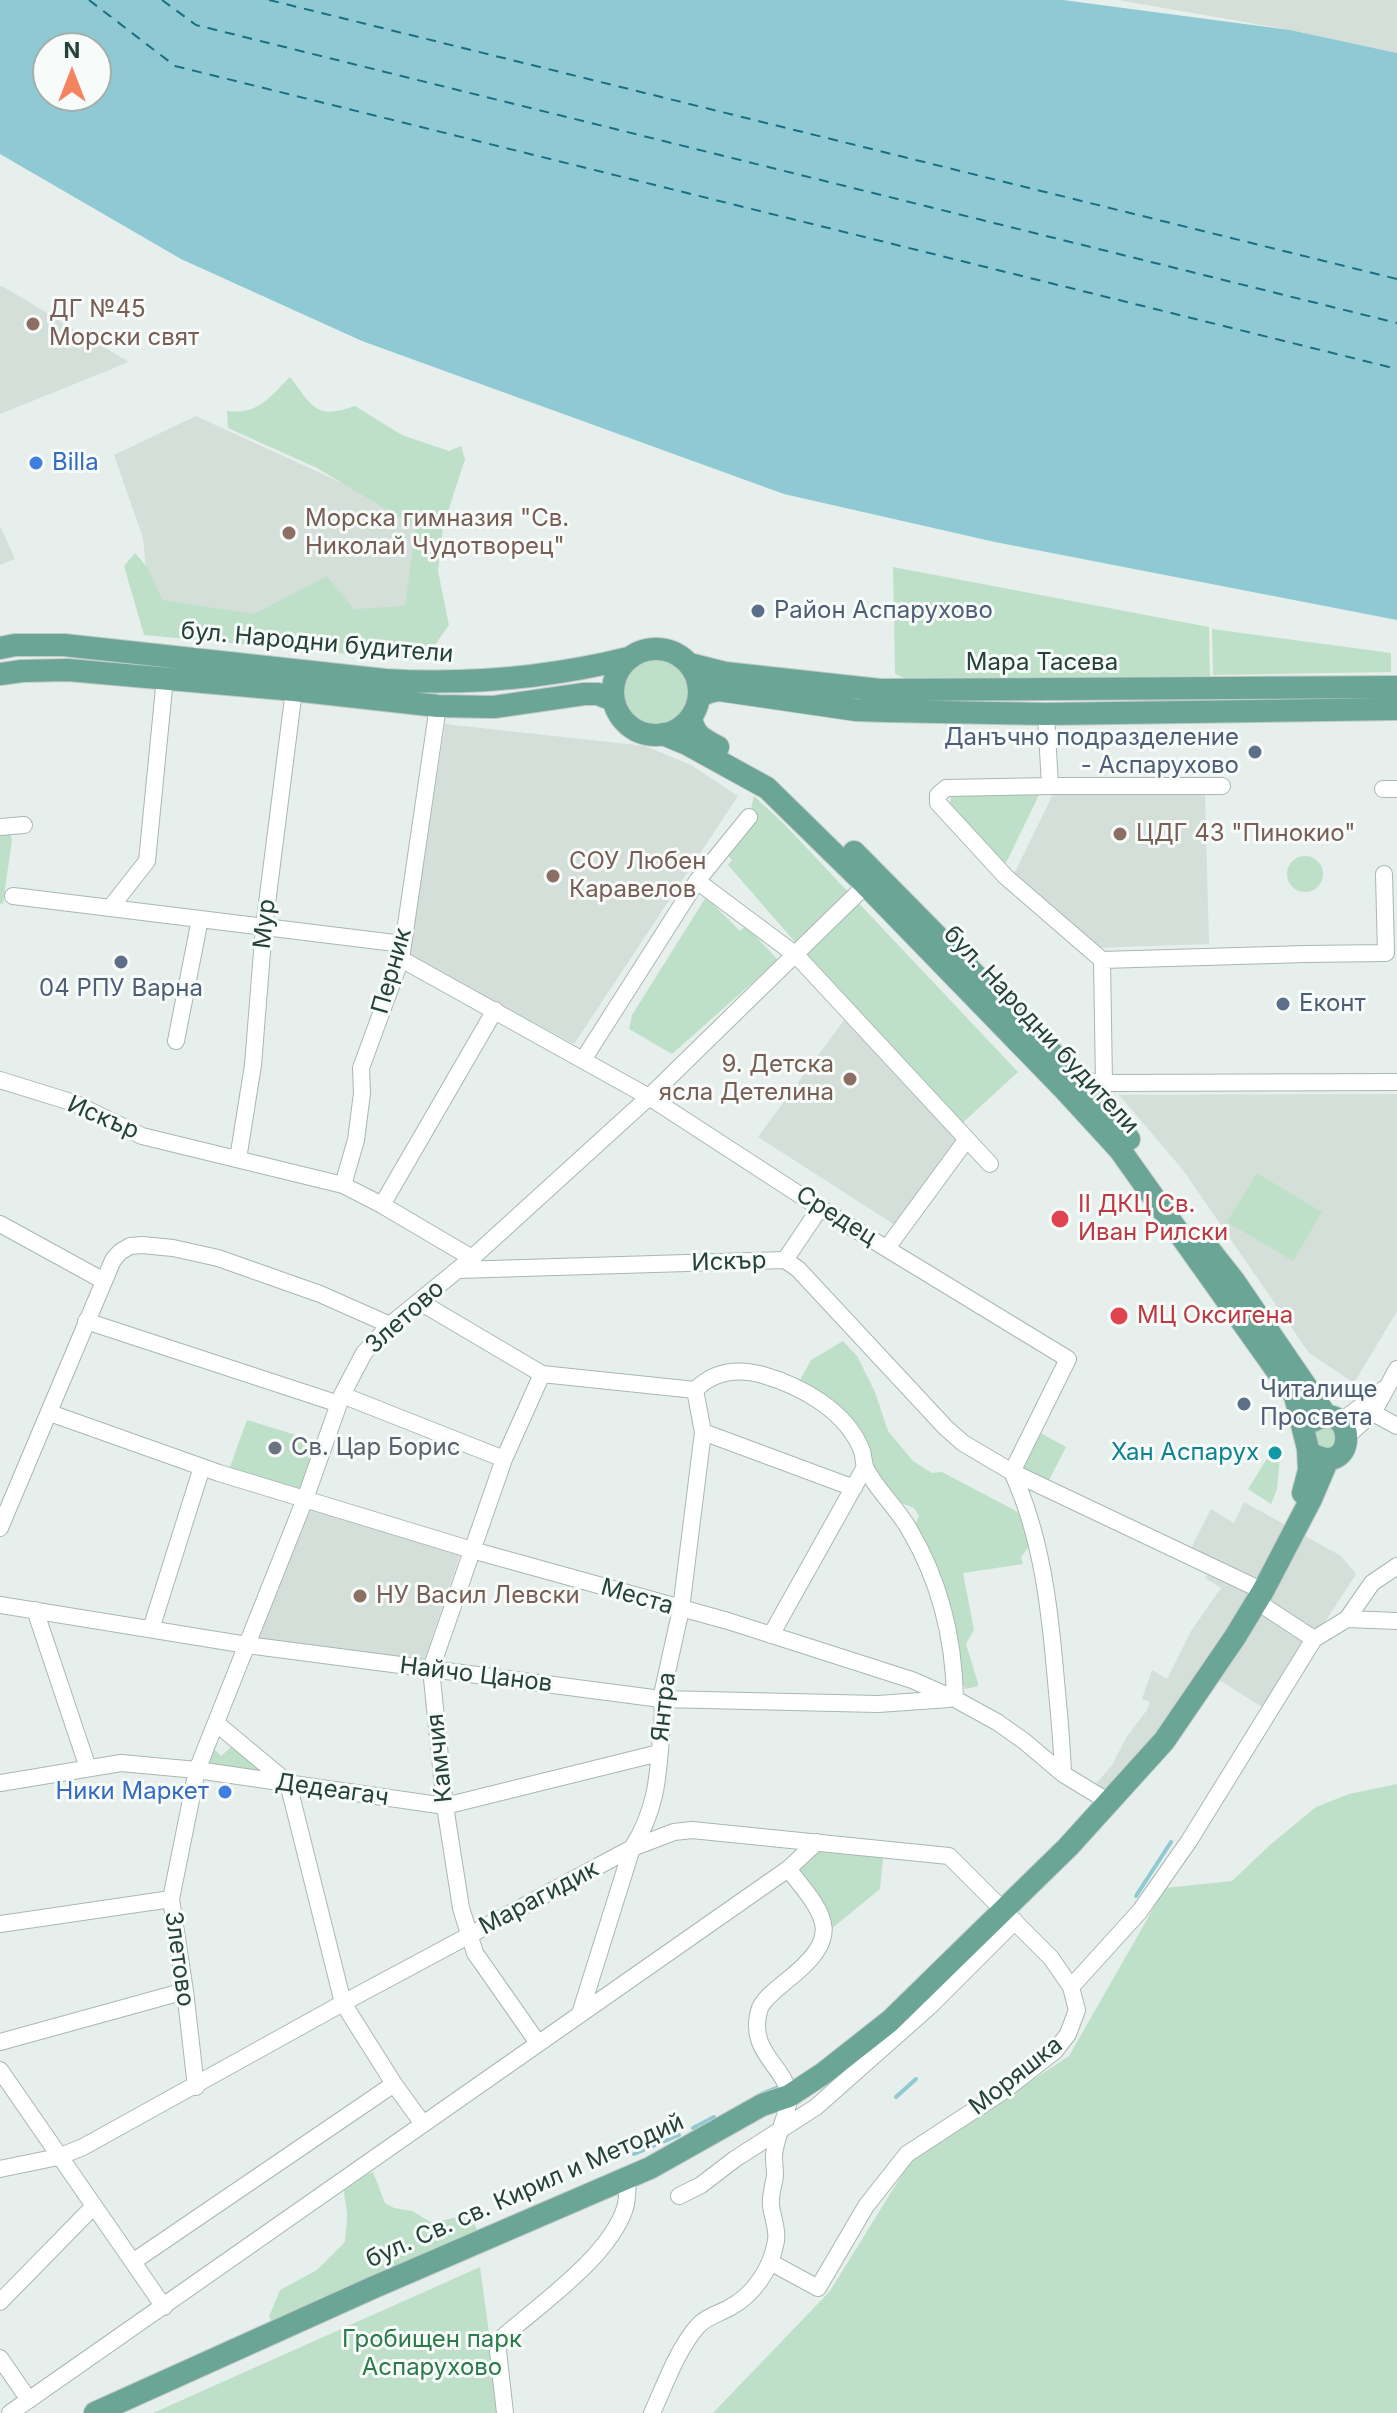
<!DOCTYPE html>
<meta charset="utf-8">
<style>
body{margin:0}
#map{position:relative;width:1397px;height:2413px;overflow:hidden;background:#e6efeb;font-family:Inter,sans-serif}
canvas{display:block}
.north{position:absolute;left:32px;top:32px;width:80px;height:80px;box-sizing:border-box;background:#f7fbf9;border:2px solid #a3b1ad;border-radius:50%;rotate:0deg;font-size:22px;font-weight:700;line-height:32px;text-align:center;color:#24423a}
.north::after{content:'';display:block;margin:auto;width:28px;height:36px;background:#f4845f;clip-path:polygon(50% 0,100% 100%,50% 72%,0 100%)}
</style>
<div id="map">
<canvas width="1397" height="2413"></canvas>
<div class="north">N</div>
</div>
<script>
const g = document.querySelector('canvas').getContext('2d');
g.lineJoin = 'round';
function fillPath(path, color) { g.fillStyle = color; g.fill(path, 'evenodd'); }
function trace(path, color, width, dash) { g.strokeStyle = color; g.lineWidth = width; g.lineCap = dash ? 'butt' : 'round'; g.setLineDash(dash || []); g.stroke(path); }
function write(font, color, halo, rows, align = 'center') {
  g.font = font + ' Inter,sans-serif'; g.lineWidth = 6; g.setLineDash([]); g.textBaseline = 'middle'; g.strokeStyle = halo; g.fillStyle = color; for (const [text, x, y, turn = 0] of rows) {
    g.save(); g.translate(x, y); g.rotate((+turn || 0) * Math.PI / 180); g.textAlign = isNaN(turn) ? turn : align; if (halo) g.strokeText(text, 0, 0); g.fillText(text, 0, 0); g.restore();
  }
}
fillPath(new Path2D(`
 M1118,0H1397V53L1290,30Z
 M2,286L129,362L0,414V287Z
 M196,416L438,527L420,647L150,613L143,538L114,455Z
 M0,526L15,559L0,565Z
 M445,724L645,746L691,765L738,796L574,1044L409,957Z
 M1205,793L1209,944L1093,948L1014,874L1053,794Z
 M844,1020L956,1139L895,1225L758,1137Z
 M1397,1094V1311L1354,1383L1309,1353L1183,1170L1119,1095Z
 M1244,1502L1341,1556L1356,1574L1321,1628L1303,1643L1262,1707L1205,1671L1107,1796L1095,1785L1112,1765L1127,1736L1147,1710L1150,1702L1142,1699L1152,1670L1167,1679L1191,1631L1221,1588L1205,1578L1213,1567L1188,1554L1211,1509L1234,1523Z
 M309,1505L461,1552L424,1661L258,1639Z`), '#d4dfda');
fillPath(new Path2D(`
 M290,377C313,407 315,420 355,406L402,435L449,451L461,446L465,459L443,527L438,571L449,625L424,661L144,635L124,566L135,553L148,568L162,600L254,614L327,576L354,609L405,606L416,527L317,468L228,428L227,411C259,415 268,398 290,377Z
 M893,567L1209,627L1210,676L904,678L895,674Z
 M1212,629L1391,653V672L1213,675Z
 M622 691a33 33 0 1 1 66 0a33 33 0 1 1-66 0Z
 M952,793H1040L1004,867L949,806Z
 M754,796L784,824L1018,1072L957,1128L728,865L732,860L722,850L749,817Z
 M0,833H10L12,840L3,903L0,904Z
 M1287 874a18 18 0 1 1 36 0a18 18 0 1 1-36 0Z
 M706,897L740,931L746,926L778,960L672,1054L629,1029L632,1015Z
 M1257,1173L1322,1212L1293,1261L1227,1222Z
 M843,1341L857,1356L875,1392L888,1431L913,1461L932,1473L942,1472L1016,1511L1023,1519L1031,1544L1021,1557L1023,1564L963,1573L974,1630L966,1644L978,1683V1686L966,1689L961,1682L914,1527L919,1516L914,1508L899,1502L870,1463L866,1448L798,1384L811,1360Z
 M247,1420L325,1444L305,1499L227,1475Z
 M1330,1426L1338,1435L1331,1449L1320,1448L1314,1434L1316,1431Z
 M1039,1432L1066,1447L1048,1482L1021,1468Z
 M1276,1444L1281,1446L1277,1489L1271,1504L1248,1489Z
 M231,1747L263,1773L206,1768L213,1748L221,1756Z
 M1397,1784V2413H713L830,2291L911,2160L1069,2056L1165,1888L1232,1881L1271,1844L1316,1807L1349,1794Z
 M817,1842L884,1849L880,1889L825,1934L788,1869Z
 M373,2172L385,2203L394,2208L412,2211L432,2223L470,2214L478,2232L277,2328L269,2317L280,2290L317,2270L345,2242C345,2233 348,2220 347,2212C346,2204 344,2198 344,2190L362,2177Z
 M480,2267L500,2413H153Z`), '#bfe0c8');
fillPath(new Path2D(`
 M0,0H1063L1290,30L1397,53V620L995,542L784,494L362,341L181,259L0,154ZM48,48H96V96H48Z`), '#8ec9d4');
trace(new Path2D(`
 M1136,1896L1171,1842
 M761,2094L776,2088
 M896,2097L916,2079
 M693,2128L714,2117
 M634,2154L679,2135`), '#8ec9d4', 4);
trace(new Path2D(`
 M89,0L175,66L1397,369
 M162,0L196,25L1397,323
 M269,0L1397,279`), '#1c6f80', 2, [10, 8]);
const minor = new Path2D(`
 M1046,714L1050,786L946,788L938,795V803L1006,877L1102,960L1306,954L1386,953L1384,874
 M1050,786H1222
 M1383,789H1397
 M0,827L24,825
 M697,881L796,955L990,1164
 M13,896L403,944
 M110,908L147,861L165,678
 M401,959L649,1097L820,1208L1068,1359L1012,1472
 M1102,960L1104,1083
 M176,1041L200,919
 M583,1060L697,881L749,817
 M0,1080L74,1103L142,1136L343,1185L382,1205L472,1258
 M1075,1082L1079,1080L1104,1083L1397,1082
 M238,1159L253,1065L264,927L294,690
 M343,1185L356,1140L362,1093L361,1068L401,959L438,706
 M382,1205L495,1010
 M0,1224L104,1281
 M887,1248L967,1139
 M785,1260L820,1208
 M458,1270L785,1260L798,1269L946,1428L963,1443L1012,1472L1263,1591
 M420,1302L542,1374L695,1390
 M86,1321L339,1404
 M695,1390C714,1371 738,1368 763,1375C801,1386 847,1411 862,1451C864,1457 863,1463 866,1469C877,1490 897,1508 909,1529C940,1581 954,1639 955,1699
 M342,1395L504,1459
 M50,1413L219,1473L472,1550L728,1621L912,1680L955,1699L997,1722L1024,1741L1063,1774L1109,1802
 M1373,1413L1397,1426
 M1338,1420L1347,1417L1384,1389
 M703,1432L854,1488
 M1347,1436L1373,1413L1397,1369
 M1012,1472C1042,1537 1050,1610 1056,1681C1059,1712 1062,1743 1063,1774
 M0,1528L113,1260L120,1252L130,1246L142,1245L173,1248L218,1258L320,1294L390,1325
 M1256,1601L1314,1639
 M0,1605L247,1645L661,1699L878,1704L949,1699
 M35,1610L88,1768
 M1347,1619L1372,1583L1397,1566
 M151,1629L202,1467
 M771,1635L865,1467
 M216,1723L288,1783L343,2003L394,2084L423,2124
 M0,1783L121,1763L197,1770L445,1806L659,1753
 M0,1924L171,1899
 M580,2014L632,1848C661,1803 658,1764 663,1712L661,1699L681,1609L703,1432L695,1390
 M0,2042L185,1991
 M538,2043L475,1953L461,1908L445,1806L431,1669L504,1459L542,1374
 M0,2070L164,2307
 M196,2087L185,1991L171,1899L197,1770L305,1499L342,1395L364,1353L390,1325L472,1258L649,1097L866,885
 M0,2169L58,2157L83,2147L343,2003L632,1848L674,1832L692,1830L949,1856L1051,1958L1071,1987
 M679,2196L701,2185L735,2159L816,2107L929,2007L1015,1921
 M134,2261L394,2084
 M770,2262L818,2288L866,2206L907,2154L1005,2090L1055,2051L1068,2034L1077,2010L1071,1987L1140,1911L1189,1841L1314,1639L1347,1619L1397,1621
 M0,2302L94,2206
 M0,2358L29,2400
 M10,2413L788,1869L817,1842
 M505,2413L497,2342C536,2307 609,2258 625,2208C628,2199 627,2187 628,2177
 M652,2413C665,2385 677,2350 697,2327C705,2317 718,2314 729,2308C754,2295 771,2269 776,2241C778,2228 772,2217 771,2205C770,2194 774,2185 775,2175C775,2169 774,2163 774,2157C774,2139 788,2116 789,2098C789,2068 745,2052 760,2008C764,1998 777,1989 785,1982C842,1937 830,1920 788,1869`);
const major = new Path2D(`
 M0,648L15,645H64L385,680C467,685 548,678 629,658
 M613 692a43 43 0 1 1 86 0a43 43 0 1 1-86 0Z
 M689,664L725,673L880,690L1397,687
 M0,674L22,671L68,670L294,690L438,706L494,707L584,694H598L613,700
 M699,697L709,692L719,690L856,710L886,711L1046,714L1397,709
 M691,718C694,735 703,739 718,747
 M663,734L687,744L767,788L866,885L1064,1089L1120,1150L1295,1396L1308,1449L1309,1470L1303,1493
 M854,852L1079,1080L1129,1139
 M1208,1248L1234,1281L1327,1417
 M1313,1421C1356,1397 1358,1477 1314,1455
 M95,2413L372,2288L650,2168L762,2105L789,2096L824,2073L890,2021L980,1933L1068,1847L1164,1741L1235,1637L1263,1591L1311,1499L1328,1459`);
trace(minor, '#a8b8b2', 18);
trace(major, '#c2cac8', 24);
trace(minor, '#fff', 16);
trace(major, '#6aa596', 22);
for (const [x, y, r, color] of [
 [33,324,8,"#8d6e63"],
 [36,463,8,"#3f7fe0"],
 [289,533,8,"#8d6e63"],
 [758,611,8,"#5c6f8a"],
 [1255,752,8,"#5c6f8a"],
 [1120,834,8,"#8d6e63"],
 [553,876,8,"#8d6e63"],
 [121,962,8,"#5c6f8a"],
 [1283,1004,8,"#5c6f8a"],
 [850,1079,8,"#8d6e63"],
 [1060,1219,10,"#e0444e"],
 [1119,1316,10,"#e0444e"],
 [1244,1404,8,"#5c6f8a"],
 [275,1448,8,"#6b7280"],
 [1275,1453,8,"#0f9aa8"],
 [360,1596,8,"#8d6e63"],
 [225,1792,8,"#3f7fe0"]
]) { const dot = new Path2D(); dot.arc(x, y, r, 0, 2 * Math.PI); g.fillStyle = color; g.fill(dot); trace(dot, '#f7fbf9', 3); }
write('24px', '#785e54', '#f7fbf9', [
 ["ДГ №45",49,310],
 ["Морски свят",49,338],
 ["Морска гимназия \"Св.",305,519],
 ["Николай Чудотворец\"",305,547],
 ["ЦДГ 43 \"Пинокио\"",1136,834],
 ["СОУ Любен",569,862],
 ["Каравелов",569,890],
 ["9. Детска",834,1065,"right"],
 ["ясла Детелина",834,1093,"right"],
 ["НУ Васил Левски",376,1596]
], 'left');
write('24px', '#366cbe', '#f7fbf9', [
 ["Billa",52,463],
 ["Ники Маркет",209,1792,"right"]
], 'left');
write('24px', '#4e5e75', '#f7fbf9', [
 ["Район Аспарухово",774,611],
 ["Данъчно подразделение",1239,738,"right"],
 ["- Аспарухово",1239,766,"right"],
 ["04 РПУ Варна",121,989,"center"],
 ["Еконт",1299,1004],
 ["Читалище",1260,1390],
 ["Просвета",1260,1418]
], 'left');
write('24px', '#24423a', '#f7fbf9', [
 ["бул. Народни будители",317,643,5],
 ["Мара Тасева",1042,663],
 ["Мур",265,924,-84],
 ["Перник",392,971,-74],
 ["бул. Народни будители",1041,1030,47],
 ["Искър",103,1118,23],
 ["Средец",836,1216,32],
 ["Искър",729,1262,-2],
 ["Злетово",405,1317,-42],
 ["Места",637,1597,16],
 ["Найчо Цанов",476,1675,7],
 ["Янтра",664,1707,-84],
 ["Камчия",440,1758,-96],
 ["Дедеагач",332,1790,8],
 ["Марагидик",539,1898,-28],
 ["Злетово",179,1959,82],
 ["Моряшка",1016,2076,-38],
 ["бул. Св. св. Кирил и Методий",525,2191,-24]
]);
write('24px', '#be3a42', '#f7fbf9', [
 ["II ДКЦ Св.",1078,1205],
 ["Иван Рилски",1078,1233],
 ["МЦ Оксигена",1137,1316]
], 'left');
write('24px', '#5b616d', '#f7fbf9', [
 ["Св. Цар Борис",291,1448]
], 'left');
write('24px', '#0d838f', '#f7fbf9', [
 ["Хан Аспарух",1259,1453]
], 'right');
write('24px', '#2d7a4b', '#f7fbf9', [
 ["Гробищен парк",432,2340],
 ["Аспарухово",432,2368]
]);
</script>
